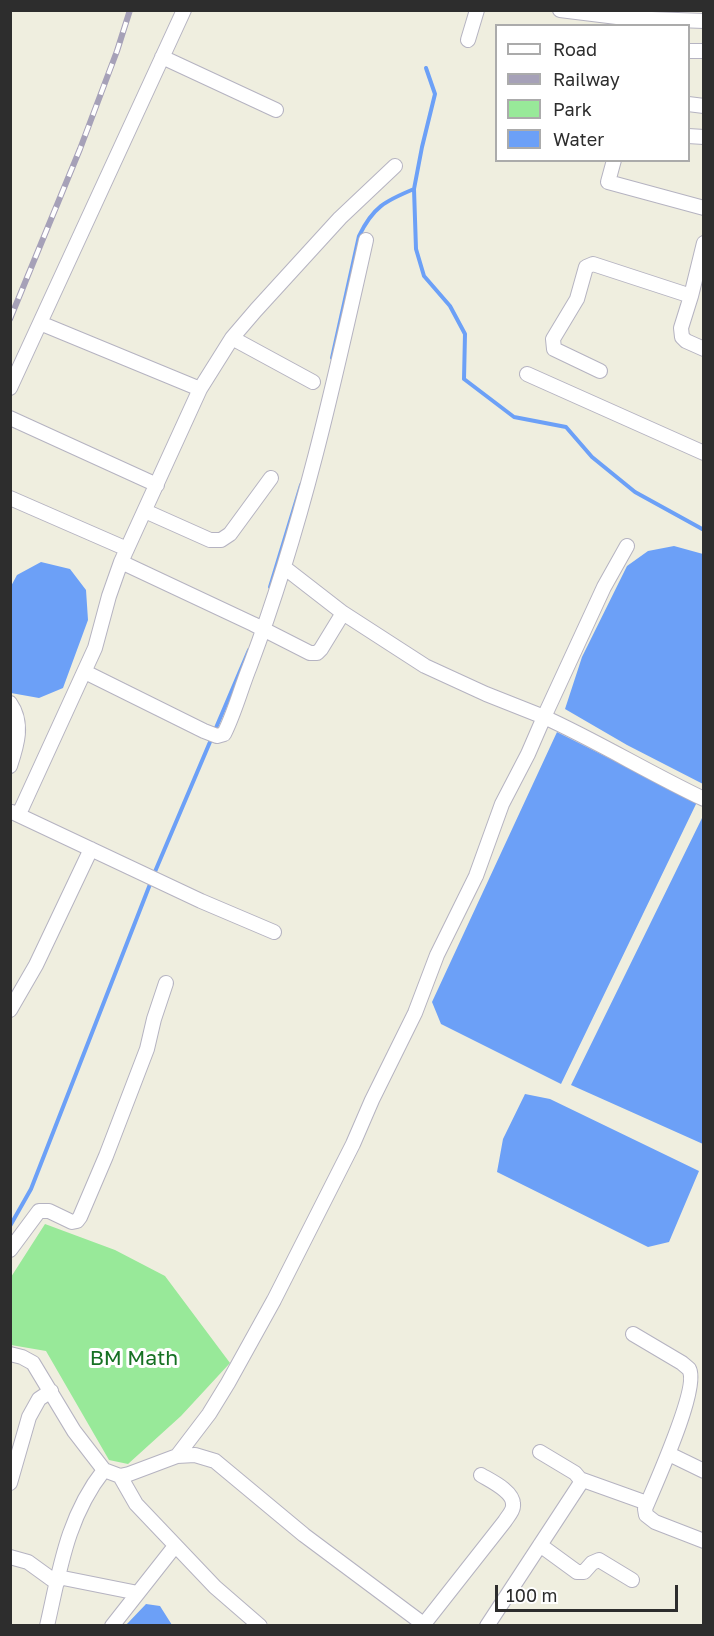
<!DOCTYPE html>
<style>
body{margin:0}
#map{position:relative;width:714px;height:1636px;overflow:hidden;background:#efeedf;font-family:"Golos Text",sans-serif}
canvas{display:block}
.frame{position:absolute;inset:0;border:12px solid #2d2d2d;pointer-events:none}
.legend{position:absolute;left:495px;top:24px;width:195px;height:138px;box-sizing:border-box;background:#fff;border:2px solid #ababab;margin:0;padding:8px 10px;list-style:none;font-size:18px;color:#2d2d2d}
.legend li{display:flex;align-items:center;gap:12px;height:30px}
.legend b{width:30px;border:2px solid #ababab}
.scale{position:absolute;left:495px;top:1585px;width:183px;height:27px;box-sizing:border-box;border:3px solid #2d2d2d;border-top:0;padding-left:8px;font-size:18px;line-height:21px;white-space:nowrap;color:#2d2d2d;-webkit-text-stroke:4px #fff;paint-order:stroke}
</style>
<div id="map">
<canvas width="714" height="1636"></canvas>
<div class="frame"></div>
<ul class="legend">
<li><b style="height:8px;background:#fff"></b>Road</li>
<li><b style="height:8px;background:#a6a1b8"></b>Railway</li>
<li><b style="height:16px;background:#98e999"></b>Park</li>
<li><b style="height:16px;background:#6ca0f7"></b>Water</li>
</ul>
<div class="scale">100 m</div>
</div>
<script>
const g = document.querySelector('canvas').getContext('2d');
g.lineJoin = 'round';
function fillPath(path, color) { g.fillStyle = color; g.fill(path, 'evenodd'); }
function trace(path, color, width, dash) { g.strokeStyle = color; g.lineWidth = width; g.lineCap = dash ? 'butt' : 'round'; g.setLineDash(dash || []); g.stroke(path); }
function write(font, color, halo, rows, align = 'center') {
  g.font = font + ' "Golos Text",sans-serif'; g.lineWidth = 6; g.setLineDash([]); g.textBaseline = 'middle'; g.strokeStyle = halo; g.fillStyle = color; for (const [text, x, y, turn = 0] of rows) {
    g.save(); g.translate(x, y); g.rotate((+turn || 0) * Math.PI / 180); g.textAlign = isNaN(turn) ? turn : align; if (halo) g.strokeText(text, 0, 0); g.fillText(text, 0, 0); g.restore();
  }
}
fillPath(new Path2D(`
 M45,1224L115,1250L165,1276L230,1363L181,1416L128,1464L109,1460L46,1351L11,1345V1277Z`), '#98e999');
fillPath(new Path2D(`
 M674,546L703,554V784L627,745L565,709L582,657L627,566L648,551Z
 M41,562L70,569L86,590L88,620L63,688L39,698L11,693L10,588L17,575Z
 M557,732L697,802L561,1084L441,1024L432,1002Z
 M703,816L704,1144H703L571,1085Z
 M525,1094L550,1099L699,1171L669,1242L648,1247L497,1172L503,1139Z
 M146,1604L160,1606L172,1625H126Z`), '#6ca0f7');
trace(new Path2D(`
 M426,68L435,94L422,147L414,189L416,249L424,276L450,306L465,334L464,379L514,417L566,427L592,457L635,492L704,530
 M332,358L359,236C373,207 385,201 414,189
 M270,587L301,485
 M10,1226L31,1189L154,874L249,650`), '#6ca0f7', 4);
const street = new Path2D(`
 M560,10L625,18L704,21
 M468,40L477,10
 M688,51H704
 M162,57L276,110
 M688,104L704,106
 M688,136L704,137
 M614,160L608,182L704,208
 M704,243L691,296L681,328L682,337L686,341L704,349
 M40,323L200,389
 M232,338L313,382
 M600,371L554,349L553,339L577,299L586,267L593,264L691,296
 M527,374L704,453
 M10,388L184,10
 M10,418L157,485
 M10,498L127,549
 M145,511L210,540H221L230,534L271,478
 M121,562L253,624L310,653H317L321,649L343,613
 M285,568L343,613L425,666L486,694L544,717L604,587L627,546
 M85,672L204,731L217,736L224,734C235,712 241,688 250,666C302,528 334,384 366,240
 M10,703C24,723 17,745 10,766
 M12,812L201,901L274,932
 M19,814L95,648L109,596L121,562L200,389L232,338L256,310L340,218L395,166
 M10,1010L36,965L91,849
 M10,1250L39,1211H49L72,1222L77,1221L80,1217L106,1156L147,1049L154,1019L166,983
 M633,1334L682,1363C683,1364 688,1368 689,1369C700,1387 654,1487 645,1509L646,1515L655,1522L704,1541
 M10,1354L22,1357L33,1363L74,1431L104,1470L120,1476L129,1474L177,1456L195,1455L215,1461L304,1535L426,1626
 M669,1454L704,1471
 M177,1456L209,1414L228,1383L274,1300L353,1144L372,1100L415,1013L437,955L476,876L502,804L528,754L544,717C599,742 649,773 704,799
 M120,1476L136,1504L215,1587L260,1626
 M580,1479L647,1503
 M10,1483L29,1417L39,1399L51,1391
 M540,1545L577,1572H584L592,1563L599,1560L632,1580
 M10,1557L28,1562L57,1583
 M58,1577L138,1593
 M424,1624L505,1521C508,1516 514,1510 513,1504C513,1491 491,1481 481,1475
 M47,1626C60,1569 67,1517 104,1470
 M112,1626L175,1546
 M487,1626L580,1484V1479L575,1473L540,1452`);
trace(street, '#b5b3c1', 16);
trace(street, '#fff', 14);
const rail = new Path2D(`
 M10,319L80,149L117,51L130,10`);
trace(rail, '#a6a1b8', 6);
trace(rail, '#fff', 4, [11]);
write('21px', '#167123', '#fff', [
 ["BM Math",134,1358]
]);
</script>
